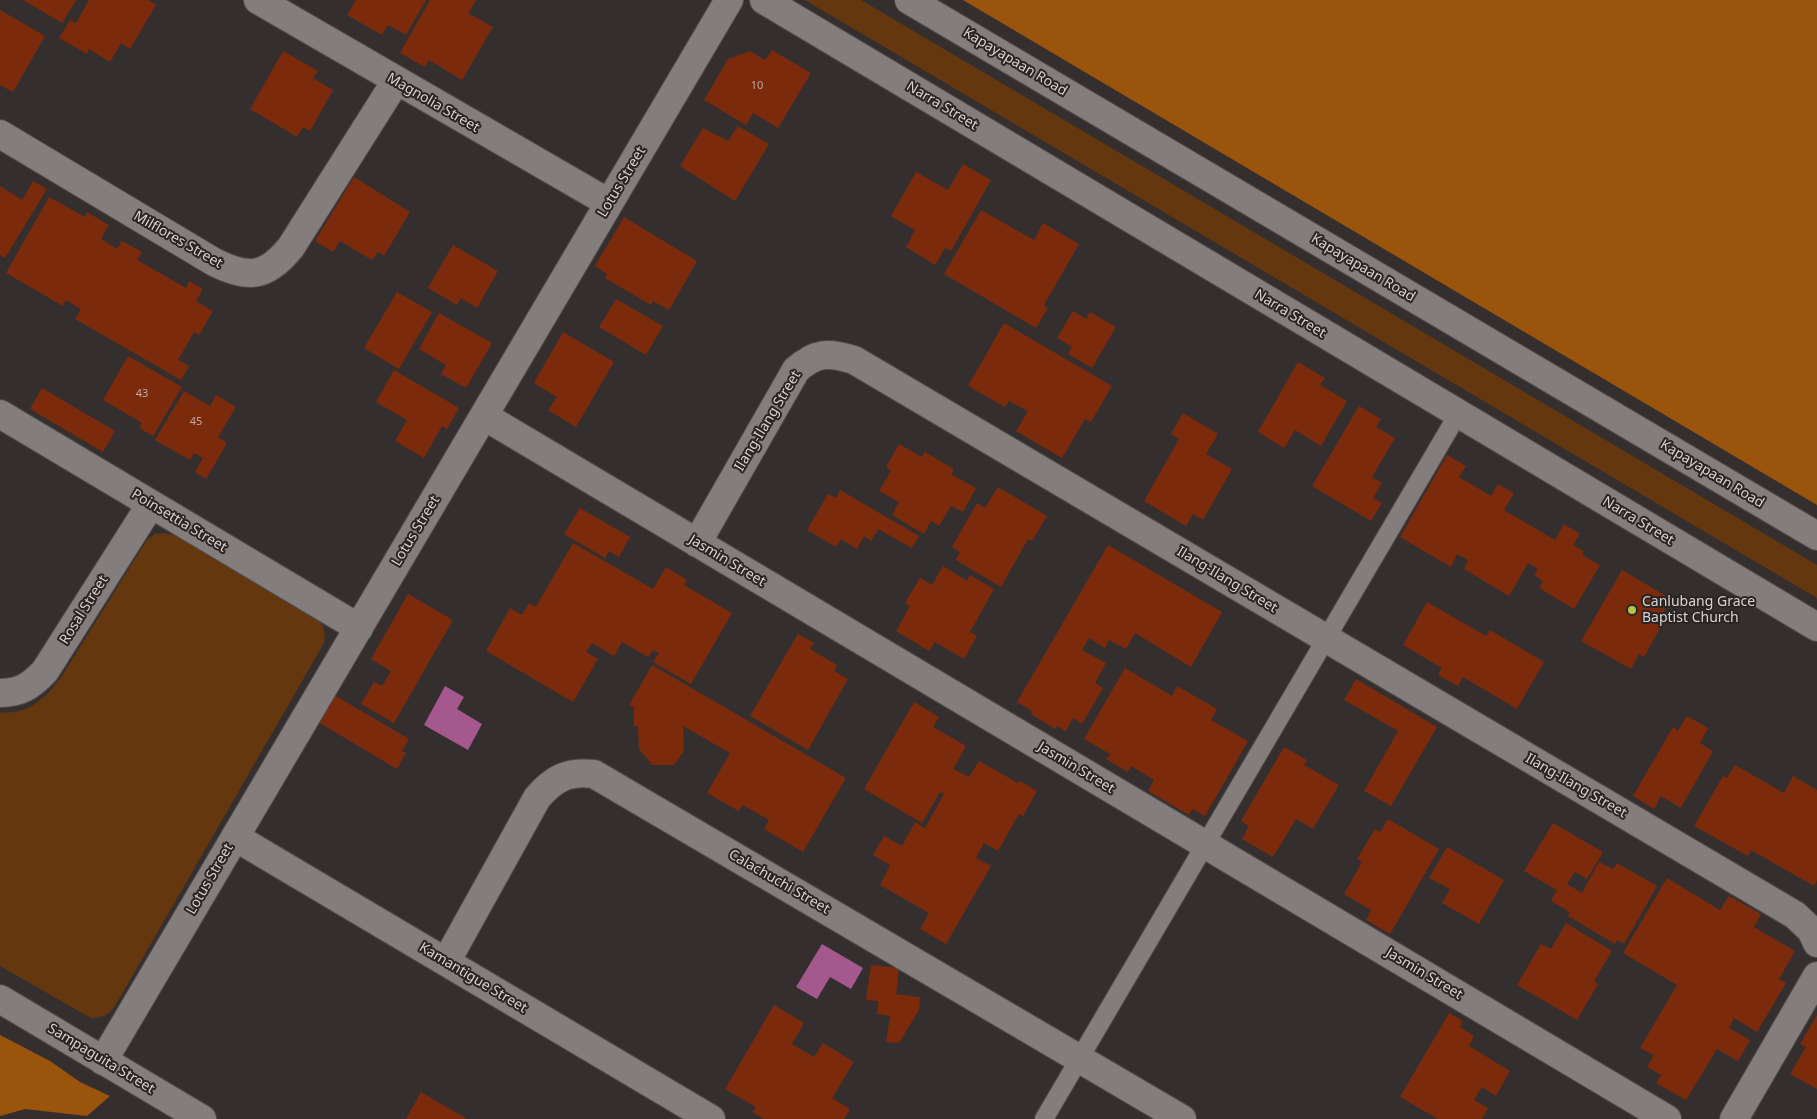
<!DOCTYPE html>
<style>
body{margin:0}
canvas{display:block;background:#352e2e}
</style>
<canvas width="1817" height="1119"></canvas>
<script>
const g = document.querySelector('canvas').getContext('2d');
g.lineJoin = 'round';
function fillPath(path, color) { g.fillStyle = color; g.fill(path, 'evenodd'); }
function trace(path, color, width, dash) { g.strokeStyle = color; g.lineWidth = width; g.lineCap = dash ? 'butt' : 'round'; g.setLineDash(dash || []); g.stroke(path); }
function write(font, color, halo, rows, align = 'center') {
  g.font = font + ' "Noto Sans",sans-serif'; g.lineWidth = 4; g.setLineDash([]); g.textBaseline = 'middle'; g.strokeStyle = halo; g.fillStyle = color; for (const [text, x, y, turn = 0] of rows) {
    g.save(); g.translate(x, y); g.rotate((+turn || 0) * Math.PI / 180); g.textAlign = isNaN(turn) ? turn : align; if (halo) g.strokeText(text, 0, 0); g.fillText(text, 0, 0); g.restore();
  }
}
fillPath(new Path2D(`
 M805,0H861L1817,565V598Z
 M164,533L174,535L317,617C324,626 326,632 324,643L115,1006C108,1015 102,1018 91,1018L0,966V712C28,716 47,697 62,676L147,540L155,534Z`), '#64370f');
fillPath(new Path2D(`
 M963,0H1817V505Z
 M0,1035L50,1061L80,1082L110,1096L87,1116L25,1109L0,1116Z`), '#9b540c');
fillPath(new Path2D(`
 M445,686L464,697L457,709L482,724L468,750L424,725Z
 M822,944L863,968L851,989L830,977L817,999L796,987Z`), '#a5588d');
fillPath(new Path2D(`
 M23,0H76L62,23Z
 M89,0H148L156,5L130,49L121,43L110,62L89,49L87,54L59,38L70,20L76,23Z
 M356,0H426L406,35L388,25L382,35L347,15Z
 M430,0H476L468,13L493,27L462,80L429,60L425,67L400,53Z
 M0,10L45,36L13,92L0,85Z
 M772,50L811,73L778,128L753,113L746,125L704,100L728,59L750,51L765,60Z
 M283,51L318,71L313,78L333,90L310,131L303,127L297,137L250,109Z
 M738,126L769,144L735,201L680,166L703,128L728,141Z
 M963,164L991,180L951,251L945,248L935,265L906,247L915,230L891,216L916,172L948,190Z
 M354,177L410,212L384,256L378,252L372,260L340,241L333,252L315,241Z
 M33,181L47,189L5,258L0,255V186L22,200Z
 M49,197L85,217L87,212L109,225L101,239L117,249L122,241L142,252L137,260L186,288L189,281L203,289L196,301L213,311L199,335L194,332L178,360L189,366L181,380L75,319L81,309L66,300L63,306L6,273Z
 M981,210L1034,240L1043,223L1079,244L1044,305L1048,308L1036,328L944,274Z
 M624,217L697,261L669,310L653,301L651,305L605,278L607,274L595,266Z
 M453,245L498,271L477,308L461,298L457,305L428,288Z
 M397,292L432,312L399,369L364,348Z
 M616,299L663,326L646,355L599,327Z
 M1073,311L1086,319L1090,312L1116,327L1092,368L1068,354L1072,347L1057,338Z
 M439,313L492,343L466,388L441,374L446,365L419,349Z
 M1004,323L1112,386L1091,422L1085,419L1062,458L1016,431L1028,411L1009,401L1005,407L968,386Z
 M563,332L614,362L576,427L548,410L557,397L534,383Z
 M128,356L182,387L153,436L139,428L142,423L103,400Z
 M1298,362L1325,378L1320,385L1347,401L1321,446L1295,430L1284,448L1258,432Z
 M394,370L459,408L447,429L442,426L424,458L395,441L407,420L376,402Z
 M42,388L115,431L103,452L30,409Z
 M184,391L210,406L216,395L236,407L218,437L227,443L206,479L195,472L203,458L194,453L190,460L155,440Z
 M1359,406L1381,419L1376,427L1395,438L1372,477L1382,483L1373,498L1382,503L1371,521L1312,486Z
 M1183,413L1218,434L1206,454L1232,469L1203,520L1193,514L1186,526L1144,501L1179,439L1171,434Z
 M899,444L922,457L925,452L954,469L951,474L976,488L963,512L951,506L939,526L931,521L924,534L892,515L899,502L879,491L891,471L886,467Z
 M1447,455L1466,466L1459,477L1491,496L1498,484L1514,493L1504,510L1555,540L1564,524L1580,534L1573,545L1584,551L1582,555L1600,565L1574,609L1539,588L1543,581L1534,575L1538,569L1528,563L1509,596L1464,569L1468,560L1457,554L1451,567L1400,537Z
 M998,487L1047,516L1032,541L1028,539L1001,587L956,560L960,552L952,547L977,503L985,508Z
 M840,490L919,536L912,548L878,529L871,541L864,536L857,549L841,539L836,547L807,530L828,494L836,498Z
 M580,508L630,537L619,557L609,551L605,558L564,534Z
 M573,543L653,589L666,567L687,580L684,585L732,613L691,684L653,662L659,653L653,650L648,657L622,642L614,656L592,643L586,652L598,659L573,702L486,651L510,608L522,615L529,603L536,607Z
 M1108,545L1222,612L1191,667L1135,633L1126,649L1109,640L1105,648L1089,638L1082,650L1106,663L1095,683L1103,688L1082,724L1073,718L1066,731L1057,726L1055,729L1031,714L1032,711L1017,702Z
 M943,566L967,581L970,575L994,589L970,632L977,636L964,659L935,642L929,651L896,631L910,606L905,603L920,578L932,585Z
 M1622,570L1671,599L1658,621L1663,623L1644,657L1639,654L1631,669L1581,641Z
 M408,594L453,620L394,723L361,704L374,682L382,686L391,671L371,659Z
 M1427,602L1486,636L1490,630L1544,662L1517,709L1463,677L1458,686L1438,675L1442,668L1403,645Z
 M798,634L814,643L810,649L837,665L834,671L848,679L808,750L750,716Z
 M652,665L846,778L803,852L764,829L769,820L743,805L739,811L707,793L730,753L683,726L684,751L674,765H652L639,749L638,726H634V707L629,705Z
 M1125,668L1172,696L1177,686L1217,709L1211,720L1248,741L1205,816L1192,809L1189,815L1148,791L1154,780L1131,766L1128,772L1106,759L1110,754L1084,739Z
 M1356,679L1437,727L1391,806L1364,791L1398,731L1344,700Z
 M334,695L409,739L402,751L406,753L397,769L318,722Z
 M914,702L939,717L933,727L966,746L953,769L969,777L979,761L1018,783L1020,781L1037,791L1023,816L1019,814L998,851L984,843L976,858L991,866L946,944L920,929L929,913L880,885L890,865L873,855L884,836L902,846L915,822L925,828L944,794L940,792L922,823L864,789Z
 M1687,716L1708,728L1700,743L1713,751L1681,808L1661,796L1654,809L1633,796L1673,727L1678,731Z
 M1284,747L1307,760L1304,765L1339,785L1313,829L1296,819L1273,857L1242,839L1249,826L1241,821Z
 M1735,765L1784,793L1793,776L1817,790V880L1814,886L1751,850L1748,856L1694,826L1723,776L1727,778Z
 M1388,819L1439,849L1390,934L1366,920L1371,910L1344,894L1362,862L1357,859L1375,829L1380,832Z
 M1553,823L1603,852L1587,879L1575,872L1567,884L1582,893L1599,862L1613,869L1617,863L1657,886L1624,944L1617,940L1615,944L1568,916L1570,912L1551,901L1557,890L1524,871Z
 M1447,847L1504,880L1479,924L1442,903L1450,889L1429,878Z
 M1667,878L1720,910L1729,896L1761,914L1754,927L1795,951L1779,979L1786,983L1757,1032L1734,1018L1729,1028L1750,1040L1738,1061L1717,1049L1686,1100L1656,1083L1661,1075L1647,1067L1654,1055L1640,1048L1677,985L1623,953Z
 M1566,923L1612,951L1594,981L1598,984L1577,1020L1517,985L1541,944L1551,949Z
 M871,965L899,968L896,994L920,997L919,1010L899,1043L886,1042L890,1016L877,1014L878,1001L866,1000Z
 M774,1005L804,1023L792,1044L814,1057L823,1043L854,1062L832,1098L850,1109L844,1119H764L752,1112L756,1107L725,1089Z
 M1449,1013L1463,1021L1460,1027L1474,1036L1469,1046L1510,1071L1496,1096L1482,1087L1474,1100L1488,1108L1482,1119H1438L1400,1097Z
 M1817,1015V1089L1790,1074L1806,1047L1800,1044Z
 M421,1092L467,1119H406Z`), '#7b2a0c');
const lane = new Path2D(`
 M1044,1119L1458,414`);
const street = new Path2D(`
 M258,0L609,203
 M764,0L1817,627
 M0,134L214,262C248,279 266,278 291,247L396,81
 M0,414L359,628
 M484,416L1667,1119
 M697,543L796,370C816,352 829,352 854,360L1795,915L1811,930L1817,943
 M0,693C20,693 31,686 45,671L151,504
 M235,837L711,1119
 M446,962L537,798C554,778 568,771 594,774L1182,1119
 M0,999L202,1119
 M103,1061L729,0
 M1734,1119L1817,976`);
const secondary = new Path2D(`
 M909,0L1817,536`);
trace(lane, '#514b4b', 20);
trace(street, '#514b4b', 30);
trace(secondary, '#514b4b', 30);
trace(lane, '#847d7d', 18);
trace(street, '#847d7d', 28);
trace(secondary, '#847d7d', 28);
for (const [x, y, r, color] of [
 [1632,610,5,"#b3c24b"]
]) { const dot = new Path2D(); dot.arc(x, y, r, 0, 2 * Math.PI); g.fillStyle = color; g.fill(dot); trace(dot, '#2b2424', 2); }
write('11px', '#c1aaa1', null, [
 ["10",757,86],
 ["43",142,394],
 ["45",196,422]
]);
write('14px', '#d8d4d3', '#2b2424', [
 ["Kapayapaan Road",1015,62,31],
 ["Magnolia Street",433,103,30],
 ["Narra Street",942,106,31],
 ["Lotus Street",622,182,-59],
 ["Milflores Street",178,240,30],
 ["Kapayapaan Road",1363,268,31],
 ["Narra Street",1290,314,31],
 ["Ilang-Ilang Street",768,421,-59],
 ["Kapayapaan Road",1712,474,31],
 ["Poinsettia Street",179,521,31],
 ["Narra Street",1638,521,31],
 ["Lotus Street",416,531,-59],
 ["Jasmin Street",727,561,31],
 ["Ilang-Ilang Street",1227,580,31],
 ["Rosal Street",84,610,-58],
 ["Jasmin Street",1076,768,31],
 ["Ilang-Ilang Street",1576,786,30],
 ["Lotus Street",210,879,-60],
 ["Calachuchi Street",779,882,30],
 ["Jasmin Street",1424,974,31],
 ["Kamantigue Street",473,978,31],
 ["Sampaguita Street",101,1059,31]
]);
write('14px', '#d8d4d3', '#2b2424', [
 ["Canlubang Grace",1642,602],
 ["Baptist Church",1642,618]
], 'left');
</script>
